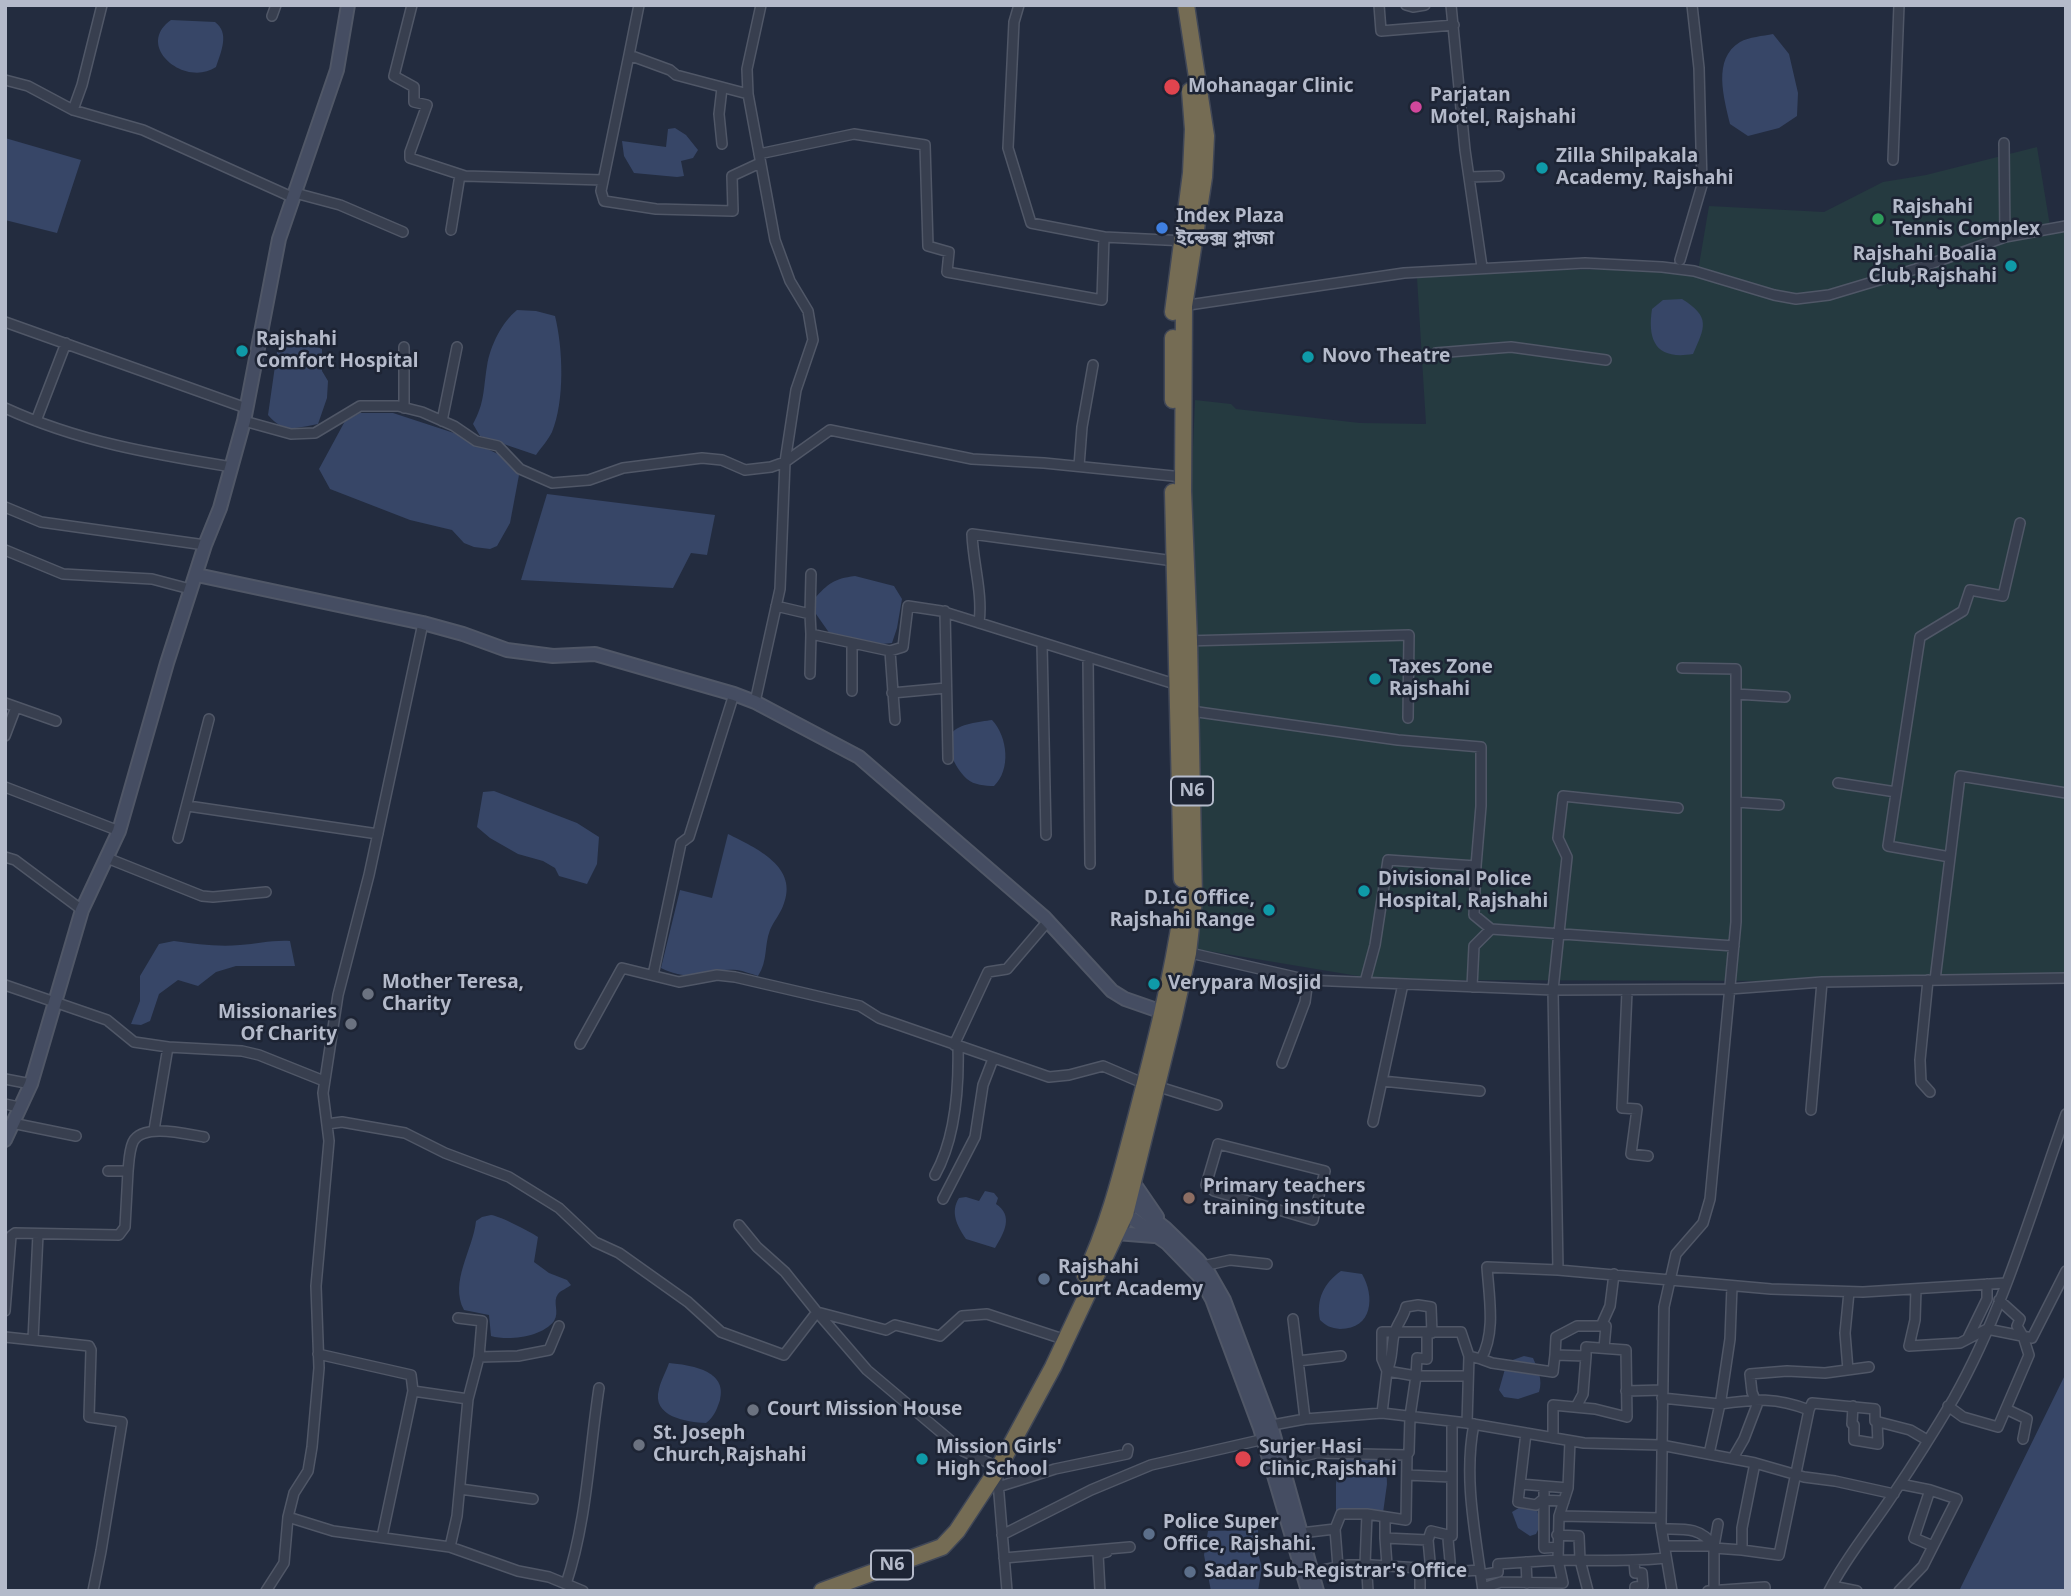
<!DOCTYPE html>
<meta charset="utf-8">
<style>
body{margin:0}
#map{position:relative;width:2071px;height:1596px;overflow:hidden;background:#232c3f;font-family:"Noto Sans",sans-serif}
canvas{display:block}
.frame{position:absolute;inset:0;border:7px solid #b4baca;pointer-events:none}
</style>
<div id="map">
<canvas width="2071" height="1596"></canvas>
<div class="frame"></div>
</div>
<script>
const g = document.querySelector('canvas').getContext('2d');
g.lineJoin = 'round';
function fillPath(path, color) { g.fillStyle = color; g.fill(path, 'evenodd'); }
function trace(path, color, width, dash) { g.strokeStyle = color; g.lineWidth = width; g.lineCap = dash ? 'butt' : 'round'; g.setLineDash(dash || []); g.stroke(path); }
function write(font, color, halo, rows, align = 'center') {
  g.font = font + ' "Noto Sans","Noto Sans Bengali",sans-serif'; g.lineWidth = 5; g.setLineDash([]); g.textBaseline = 'middle'; g.strokeStyle = halo; g.fillStyle = color; for (const [text, x, y, turn = 0] of rows) {
    g.save(); g.translate(x, y); g.rotate((+turn || 0) * Math.PI / 180); g.textAlign = isNaN(turn) ? turn : align; if (halo) g.strokeText(text, 0, 0); g.fillText(text, 0, 0); g.restore();
  }
}
fillPath(new Path2D(`
 M2037,147L2050,226L1829,293L1797,297L1698,271L1709,206L1824,212L1883,182L1926,175Z
 M2066,229V976L1787,981L1409,980L1364,977L1196,949L1189,539L1195,400L1231,404L1236,409L1360,423L1426,424L1417,278L1504,271L1629,269L1673,271L1796,302L2007,240Z`), '#253a40');
fillPath(new Path2D(`
 M171,20L215,22C230,33 221,52 216,67C185,88 134,46 171,20Z
 M1773,34L1789,54L1798,93L1797,116L1779,128L1748,136L1730,124C1724,98 1712,59 1740,42C1749,37 1763,36 1773,34Z
 M675,128L686,135L698,150L693,158L681,161L684,176L677,177L634,173L624,156L622,141L666,147L668,129Z
 M5,138L81,160L57,233L5,220Z
 M1682,299C1711,317 1705,327 1693,354C1657,360 1647,342 1652,309L1663,300Z
 M517,310L536,311L555,316C563,348 565,401 552,432C548,440 541,448 536,455L480,436L473,424C485,402 483,390 487,366C490,346 502,322 517,310Z
 M284,344L315,346L322,349V371L328,381L327,398L318,424C295,428 284,434 268,415L277,352Z
 M360,413H393L454,433L502,456L519,475L510,523L497,546L490,549L474,547L464,543L452,530L410,520L330,489L319,469L345,421Z
 M547,494L715,515L707,555L691,553L673,588L521,580Z
 M855,576L894,586L902,599L897,628L892,643L882,644L830,634L816,614L814,599C829,583 833,579 855,576Z
 M992,720C1008,737 1011,770 994,786C985,786 974,785 967,779C958,771 943,747 951,734C959,723 980,722 992,720Z
 M494,791L577,823L599,837L597,864L587,884L559,876L555,868L543,861L518,854L490,838L477,827L483,792Z
 M728,834C756,848 800,867 783,906C780,914 774,921 770,930C764,945 768,961 758,976C751,974 744,971 737,970C706,967 696,985 661,968L680,890L712,898Z
 M174,941C196,944 218,947 240,945C257,944 272,940 290,941L295,966H236L216,972L198,986L178,980L159,994L150,1021L141,1025L131,1024L140,1001V976L159,944Z
 M985,1191L994,1193L998,1198L996,1204C1014,1216 1004,1233 995,1248L966,1239C957,1226 950,1212 959,1198L966,1197L979,1201Z
 M491,1215C500,1216 529,1231 538,1237L534,1262L549,1273L567,1280L571,1285C568,1288 561,1290 558,1294C552,1302 560,1312 554,1321C542,1337 509,1341 491,1336L489,1315L464,1310C449,1282 473,1250 476,1221L482,1217Z
 M1341,1271L1362,1274C1375,1296 1373,1329 1340,1329C1331,1328 1326,1326 1320,1320C1316,1299 1324,1283 1341,1271Z
 M1524,1356L1533,1358C1538,1369 1543,1380 1539,1392L1518,1399L1504,1397L1499,1390L1507,1362Z
 M669,1363C690,1365 728,1370 720,1400C717,1409 714,1417 706,1423C687,1422 651,1417 659,1389C661,1380 666,1372 669,1363Z
 M2066,1373V1591H1959Z
 M1340,1455L1386,1456L1387,1484L1383,1513L1336,1511V1484Z
 M1522,1506L1537,1508L1540,1526L1536,1534L1530,1536L1518,1528L1512,1512Z
 M1258,1530L1259,1557L1262,1567L1258,1591H1211L1204,1555L1208,1531Z`), '#374667');
const street = new Path2D(`
 M412,5L394,76L414,87V102L427,105L410,152V158L465,176L603,180
 M639,5L629,55L670,70L676,75L748,94
 M1019,5L1014,22L1008,148L1031,223L1104,237
 M1379,5L1381,31L1454,25
 M1406,5L1413,7L1425,5
 M1451,5L1465,150L1482,267
 M272,16L276,5
 M629,55L601,191L604,201L656,209L733,211L732,176L760,163
 M5,80L28,86L73,110L143,130L294,198
 M73,110L82,85L102,5
 M2004,143L2005,237
 M722,144L719,114L722,88
 M759,154L854,134L925,145L928,246L949,252L947,272L1102,300L1104,237L1186,241
 M1893,160L1899,5
 M1469,177L1499,176
 M295,193L340,205L403,232
 M451,230L460,175
 M1680,260L1702,185L1699,68L1692,5
 M1182,306L1404,273L1585,263L1662,267L1694,271L1774,295L1796,299L1829,295L1916,269L2005,237L2066,226
 M5,322L246,408
 M404,347V408
 M1436,353L1511,347L1606,360
 M5,408C79,442 153,454 232,467
 M36,421L66,343
 M244,421L291,434L315,433L360,406H398L422,412L454,426L476,441L498,446L520,469L552,483L589,480L623,468L702,458L722,460L745,470L771,467L785,462L830,430L972,459L1044,463L1183,477
 M442,421L457,347
 M1079,466L1082,427L1093,365
 M5,507L41,522L205,545
 M5,550L63,574L152,579L190,589
 M776,606L810,614L811,634L890,651L903,647L908,606L941,611L1178,685
 M945,611L948,759
 M810,614L811,574
 M979,623C983,593 973,564 972,534L1174,561
 M1185,641L1409,635L1408,718
 M852,643V691
 M1042,643L1046,835
 M890,651L895,720
 M1088,657L1090,864
 M810,674L811,634
 M892,693L946,688
 M1736,694L1785,697
 M755,702L780,589L785,462L796,390L813,340L808,311L790,281L775,240L748,94L747,69L761,5
 M5,703L56,721
 M1191,711L1398,740L1481,747V806L1476,866
 M5,736L16,707
 M1838,783L1896,792
 M5,787L119,831
 M1737,802L1779,805
 M188,806L378,834
 M178,838L209,719
 M5,857L15,860L82,910
 M1950,857L1888,846L1920,637L1963,611L1970,590L2003,596L2020,523
 M107,858L202,896L213,897L266,892
 M1186,952L1308,980L1553,990L1730,989L1822,982L2066,978
 M653,975L681,843L689,837L734,694
 M1928,980L1920,1060L1921,1082L1930,1092
 M1935,980L1960,776L2066,793
 M1365,982L1375,945L1388,860L1476,866L1474,915L1491,929
 M5,985L107,1020L134,1042L168,1047L242,1051L259,1055L324,1081
 M1472,987L1474,946L1491,929L1734,946
 M1627,991L1622,1108L1637,1109L1631,1154L1648,1156
 M580,1044L622,968L679,982L717,975L735,977L860,1006L879,1018L1049,1077L1069,1075L1103,1066L1145,1084
 M954,1045L988,972L1007,969L1048,921
 M1282,1063L1305,1002L1308,980
 M5,1079L31,1084
 M1382,1081L1480,1091
 M1156,1086L1217,1105
 M5,1104L19,1107
 M1811,1110L1822,982
 M1373,1122L1403,984
 M12,1123L76,1136
 M327,1124L342,1122L405,1133L445,1153L509,1177L559,1208L595,1242L619,1253L688,1302L721,1332L784,1355L817,1312L867,1370L963,1451L989,1463L997,1470L1007,1591
 M154,1130L168,1047
 M1218,1144L1325,1171L1313,1220L1214,1191L1206,1185Z
 M108,1171H128C129,1162 129,1151 133,1142C143,1123 185,1134 204,1137
 M935,1175C955,1139 959,1087 958,1046
 M943,1199L975,1137L983,1085L993,1059
 M739,1225L757,1247L785,1272L817,1312L886,1330L895,1325L940,1336L962,1316L987,1314L1066,1340
 M1203,1266L1230,1260L1267,1264
 M1558,1270L1553,990L1567,857L1558,838L1563,796L1678,808
 M1916,1289L1915,1320L1909,1346L1960,1343L1987,1329L2032,1338L2066,1271
 M5,1311L11,1236L15,1233L119,1235L125,1227L128,1171
 M458,1318L482,1321L479,1357L468,1399
 M1293,1319L1305,1419
 M1601,1326L1610,1306L1614,1274
 M1427,1333V1359L1417,1358L1416,1376H1467
 M5,1337L89,1346L91,1350L89,1417L122,1422L101,1551L93,1591
 M1968,1338L1987,1299V1284
 M33,1340L38,1234
 M318,1354L411,1375L413,1391L382,1537
 M1555,1355L1556,1337L1577,1326H1606L1604,1348
 M479,1357L518,1356L549,1350L559,1326
 M1481,1359L1492,1363L1553,1372L1555,1355L1586,1356V1347L1626,1350L1627,1417L1595,1409L1553,1405V1438
 M1298,1361L1341,1356
 M1848,1370L1845,1333L1849,1292
 M1387,1371L1382,1359V1332H1461L1469,1356L1481,1359C1496,1333 1489,1297 1487,1267L1558,1270L1771,1289L1863,1292L2006,1283
 M1387,1371C1393,1359 1391,1348 1394,1335C1396,1325 1404,1317 1406,1307L1418,1305L1431,1307L1432,1333
 M413,1391L468,1399L457,1516L450,1547
 M1626,1391L1663,1390
 M1662,1398L1720,1404L1709,1454
 M1720,1404C1755,1399 1776,1397 1809,1410L1779,1555L1742,1550
 M1720,1406L1730,1339L1732,1286
 M1853,1406L1852,1424L1854,1425V1440L1878,1444L1877,1421
 M1948,1406L1963,1417L1998,1427L2029,1355L2023,1336L2017,1326L2020,1319L1999,1300
 M1576,1407L1583,1394L1586,1356
 M2006,1409L2027,1419L2023,1439
 M1809,1410L1812,1403L1875,1409V1421L1910,1430L1927,1440
 M1382,1413L1387,1371L1416,1376L1410,1416L1409,1452L1407,1455
 M1467,1423L1469,1356
 M1474,1424C1463,1479 1476,1536 1483,1591
 M1267,1426L1305,1419L1382,1413L1467,1423L1584,1443L1661,1445L1755,1463L1804,1477L1835,1481L1894,1494
 M1526,1433L1520,1484L1568,1488
 M1570,1441L1568,1488L1559,1516L1661,1518
 M1733,1458L1744,1439L1757,1405L1752,1392L1750,1374L1787,1371L1825,1373L1869,1367
 M1281,1461L1317,1453L1407,1455L1406,1520L1367,1514
 M1407,1475L1451,1477
 M1520,1484L1518,1502L1536,1505L1542,1500L1564,1501
 M1544,1486V1548L1558,1547
 M998,1487L1055,1469L1127,1454L1128,1449
 M460,1489L533,1499
 M1930,1490L1914,1538L1933,1546
 M288,1517L333,1531L450,1547L518,1571L549,1577L583,1591
 M1385,1517V1538L1428,1540L1431,1572L1420,1568
 M1335,1529L1341,1514H1367L1365,1565
 M1662,1529C1685,1529 1700,1527 1714,1546
 M1301,1533L1335,1529L1338,1567
 M1002,1535L1091,1490L1151,1465L1269,1438
 M1448,1535C1448,1548 1451,1559 1450,1572L1480,1570
 M1557,1535L1579,1536L1580,1560L1588,1591
 M1385,1538L1387,1565
 M1428,1540L1431,1531L1452,1536V1422
 M1665,1546H1714V1590
 M1714,1546L1718,1524
 M1714,1548L1742,1550V1528L1755,1463
 M1004,1558L1130,1547
 M1634,1561L1635,1573H1642L1643,1586L1635,1587V1591
 M1526,1562L1527,1583
 M1371,1565L1420,1568V1591
 M1312,1572L1349,1565H1371L1367,1574L1368,1591
 M1481,1575L1498,1572V1564L1558,1560L1559,1516
 M566,1584C587,1521 589,1453 599,1388
 M1832,1586L1857,1591
 M1483,1588L1501,1582L1563,1583L1558,1560C1594,1560 1631,1562 1666,1558
 M266,1591L284,1563L288,1517L294,1493L308,1471L312,1447L319,1368L316,1286L329,1141L323,1093L338,995L369,875L423,623
 M1100,1591L1098,1554L1107,1552
 M1672,1591L1661,1526L1664,1307L1676,1254L1703,1223L1710,1199L1736,922V669L1682,668
 M1708,1591L1765,1587V1591
 M1829,1591C1847,1555 1873,1526 1894,1493C1915,1462 1935,1430 1954,1398C2004,1309 2032,1209 2066,1114
 M1899,1591L1923,1566L1957,1499L1930,1490L1900,1484`);
const secondary = new Path2D(`
 M197,575L423,623L463,634L507,650L553,656L595,654L734,694L755,702L859,757L1044,917L1112,991L1125,999L1171,1015
 M5,1140L31,1084L82,910L119,831L167,663L205,545L220,508L244,421L279,239L337,70L348,5
 M1133,1182L1157,1217
 M1123,1195L1165,1228L1197,1259L1208,1272L1224,1300L1271,1425L1317,1591
 M1120,1210L1167,1243L1199,1276L1212,1299L1260,1428L1308,1591
 M1116,1233L1154,1236`);
const highway = new Path2D(`
 M1173,312L1191,173L1193,129L1190,91
 M1173,400V338
 M1173,492L1182,879
 M1085,1275C1109,1225 1122,1171 1136,1118C1154,1049 1172,979 1182,909
 M822,1591L942,1547L957,1531L999,1467L1053,1367L1125,1214L1174,1016L1188,953L1194,899L1189,641L1183,491L1184,306L1204,177L1206,136L1186,5`);
trace(street, '#505767', 12);
trace(secondary, '#505767', 16);
trace(highway, '#404757', 19);
trace(street, '#383f4f', 9);
trace(secondary, '#454d62', 12);
trace(highway, '#756c54', 16);
for (const [x, y, r, color] of [
 [1172,87,9,"#e0444e"],
 [1416,107,7,"#d1479c"],
 [1542,168,7,"#0f9aa8"],
 [1878,219,7,"#2e9e5b"],
 [1162,228,7,"#3f7fe0"],
 [2011,266,7,"#0f9aa8"],
 [242,351,7,"#0f9aa8"],
 [1308,357,7,"#0f9aa8"],
 [1375,679,7,"#0f9aa8"],
 [1364,891,7,"#0f9aa8"],
 [1269,910,7,"#0f9aa8"],
 [1154,984,7,"#0f9aa8"],
 [368,994,7,"#6b7280"],
 [351,1024,7,"#6b7280"],
 [1189,1198,7,"#8d6e63"],
 [1044,1279,7,"#5c6f8a"],
 [753,1410,7,"#6b7280"],
 [639,1445,7,"#6b7280"],
 [922,1459,7,"#0f9aa8"],
 [1243,1459,9,"#e0444e"],
 [1149,1534,7,"#5c6f8a"],
 [1190,1572,7,"#5c6f8a"]
]) { const dot = new Path2D(); dot.arc(x, y, r, 0, 2 * Math.PI); g.fillStyle = color; g.fill(dot); trace(dot, '#1d2434', 2.5); }
for (const [x, y, w] of [
 [1192,791,42],
 [892,1565,42]
]) { const box = new Path2D(); box.roundRect(x - w / 2, y - 14.5, w, 29, 5); g.fillStyle = '#1d2434'; g.fill(box); trace(box, '#b4baca', 2); }
write('bold 18px', '#b4baca', null, [
 ["N6",1192,791],
 ["N6",892,1565]
]);
write('bold 19px', '#b4baca', '#1d2434', [
 ["Mohanagar Clinic",1188,87],
 ["Parjatan",1430,96],
 ["Motel, Rajshahi",1430,118],
 ["Zilla Shilpakala",1556,157],
 ["Academy, Rajshahi",1556,179],
 ["Rajshahi",1892,208],
 ["Tennis Complex",1892,230],
 ["Index Plaza",1176,217],
 ["ইন্ডেক্স প্লাজা",1176,239],
 ["Rajshahi Boalia",1997,255,"right"],
 ["Club,Rajshahi",1997,277,"right"],
 ["Rajshahi",256,340],
 ["Comfort Hospital",256,362],
 ["Novo Theatre",1322,357],
 ["Taxes Zone",1389,668],
 ["Rajshahi",1389,690],
 ["Divisional Police",1378,880],
 ["Hospital, Rajshahi",1378,902],
 ["D.I.G Office,",1255,899,"right"],
 ["Rajshahi Range",1255,921,"right"],
 ["Mother Teresa,",382,983],
 ["Charity",382,1005],
 ["Verypara Mosjid",1168,984],
 ["Missionaries",337,1013,"right"],
 ["Of Charity",337,1035,"right"],
 ["Primary teachers",1203,1187],
 ["training institute",1203,1209],
 ["Rajshahi",1058,1268],
 ["Court Academy",1058,1290],
 ["Court Mission House",767,1410],
 ["St. Joseph",653,1434],
 ["Church,Rajshahi",653,1456],
 ["Mission Girls'",936,1448],
 ["High School",936,1470],
 ["Surjer Hasi",1259,1448],
 ["Clinic,Rajshahi",1259,1470],
 ["Police Super",1163,1523],
 ["Office, Rajshahi.",1163,1545],
 ["Sadar Sub-Registrar's Office",1204,1572]
], 'left');
</script>
